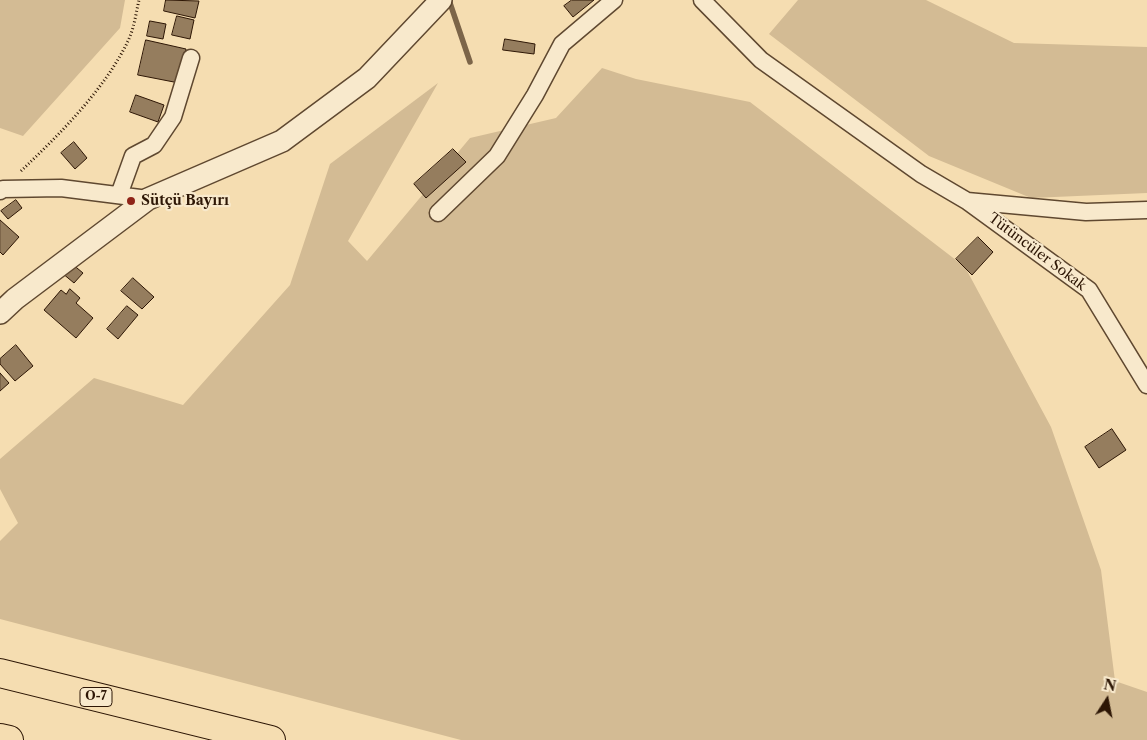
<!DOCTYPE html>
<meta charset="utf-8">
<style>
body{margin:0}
#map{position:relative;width:1147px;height:740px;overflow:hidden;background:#f5ddb1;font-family:"Libre Caslon Text",serif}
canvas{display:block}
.north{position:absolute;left:1082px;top:675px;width:50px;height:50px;-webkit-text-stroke:4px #f8e9cc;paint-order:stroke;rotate:11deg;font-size:14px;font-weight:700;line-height:20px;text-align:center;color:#2d1605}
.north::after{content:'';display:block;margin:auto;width:18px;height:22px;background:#2d1605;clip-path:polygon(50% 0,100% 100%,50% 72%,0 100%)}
</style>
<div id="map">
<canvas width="1147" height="740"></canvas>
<div class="north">N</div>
</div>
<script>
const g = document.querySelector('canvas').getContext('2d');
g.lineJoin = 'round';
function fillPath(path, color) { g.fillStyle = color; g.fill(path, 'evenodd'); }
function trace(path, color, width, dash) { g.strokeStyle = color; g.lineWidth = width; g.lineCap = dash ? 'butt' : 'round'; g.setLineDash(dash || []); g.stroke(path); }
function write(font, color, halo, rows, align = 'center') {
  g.font = font + ' "Libre Caslon Text",serif'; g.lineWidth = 4.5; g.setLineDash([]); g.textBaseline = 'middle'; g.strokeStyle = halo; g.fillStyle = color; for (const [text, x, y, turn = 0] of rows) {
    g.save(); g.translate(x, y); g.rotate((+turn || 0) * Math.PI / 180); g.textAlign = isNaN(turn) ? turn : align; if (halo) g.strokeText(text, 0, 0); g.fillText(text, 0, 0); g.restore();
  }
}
fillPath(new Path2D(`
 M0,0H125L120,28L23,136L0,128Z
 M798,0H926L1014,43L1147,47V193L1031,198L929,156L769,34Z
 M602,68L636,79L750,102L965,267L1051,427L1101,570L1115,681L1147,692V740H461L0,619V541L18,523L0,489V459L94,378L183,405L290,285L330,164L438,83L348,241L367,261L470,138L556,118Z`), '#d3bb94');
trace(new Path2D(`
 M449,0L470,62`), '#7c6549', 5.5);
const building = new Path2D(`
 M166,0L199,1L195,18L164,11Z
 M572,0H594L573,17L564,6Z
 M177,16L194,20L190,39L172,35Z
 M150,21L166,24L163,39L147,36Z
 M505,39L535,44L534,54L503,50Z
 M146,40L186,49L179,83L138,75Z
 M136,95L164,105L158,122L130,112Z
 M74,142L87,158L75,169L61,153Z
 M453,149L466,162L426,198L414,184Z
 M16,200L22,208L8,219L1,211Z
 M0,220L19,237L3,255L0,252Z
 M978,237L993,252L972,275L956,259Z
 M71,263L83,273L74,283L62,273Z
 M133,278L154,297L142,309L121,291Z
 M70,289L80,298L76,303L93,318L76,338L44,310L61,290L66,294Z
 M127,306L138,315L118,339L107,329Z
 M16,345L33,366L15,381L0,364V359Z
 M0,373L9,383L0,391Z
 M1112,429L1126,450L1099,468L1085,447Z`);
fillPath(building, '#957d5e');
trace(building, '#2d1605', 1);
const minor = new Path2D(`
 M702,0L761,60L921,174L967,201L1086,212L1147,210
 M0,191L3,189L61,188L148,199
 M119,195L133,156L154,145L173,117L191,58
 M967,201L1089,290L1147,385
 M438,213L497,156L535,95L562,44L614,0`);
const tertiary = new Path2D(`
 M0,313L15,299L148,199L282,141L367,78L441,0`);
const motorway = new Path2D(`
 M0,673L271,740
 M0,738L9,740`);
trace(minor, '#5f4830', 19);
trace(tertiary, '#5f4830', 24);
trace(motorway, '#2d1605', 30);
trace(new Path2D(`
 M21,171C60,134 105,89 128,41C134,29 136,13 139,0`), '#2d1605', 3, [1, 2.5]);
trace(minor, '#f8e9cc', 16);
trace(tertiary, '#f8e9cc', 21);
trace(motorway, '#f5ddb1', 28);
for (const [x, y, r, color] of [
 [131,201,5,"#8f2418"]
]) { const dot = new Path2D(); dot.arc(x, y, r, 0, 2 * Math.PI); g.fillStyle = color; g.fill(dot); trace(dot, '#f8e9cc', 2); }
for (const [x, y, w] of [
 [96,697,32]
]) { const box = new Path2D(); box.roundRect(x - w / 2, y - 9.5, w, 19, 4); g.fillStyle = '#f8e9cc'; g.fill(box); trace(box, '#2d1605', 1); }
write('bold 12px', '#2d1605', null, [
 ["O-7",96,697]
]);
write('bold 14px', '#2d1605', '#f8e9cc', [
 ["Sütçü Bayırı",141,201]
], 'left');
write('14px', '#2d1605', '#f8e9cc', [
 ["Tütüncüler Sokak",1037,252,37]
]);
</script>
